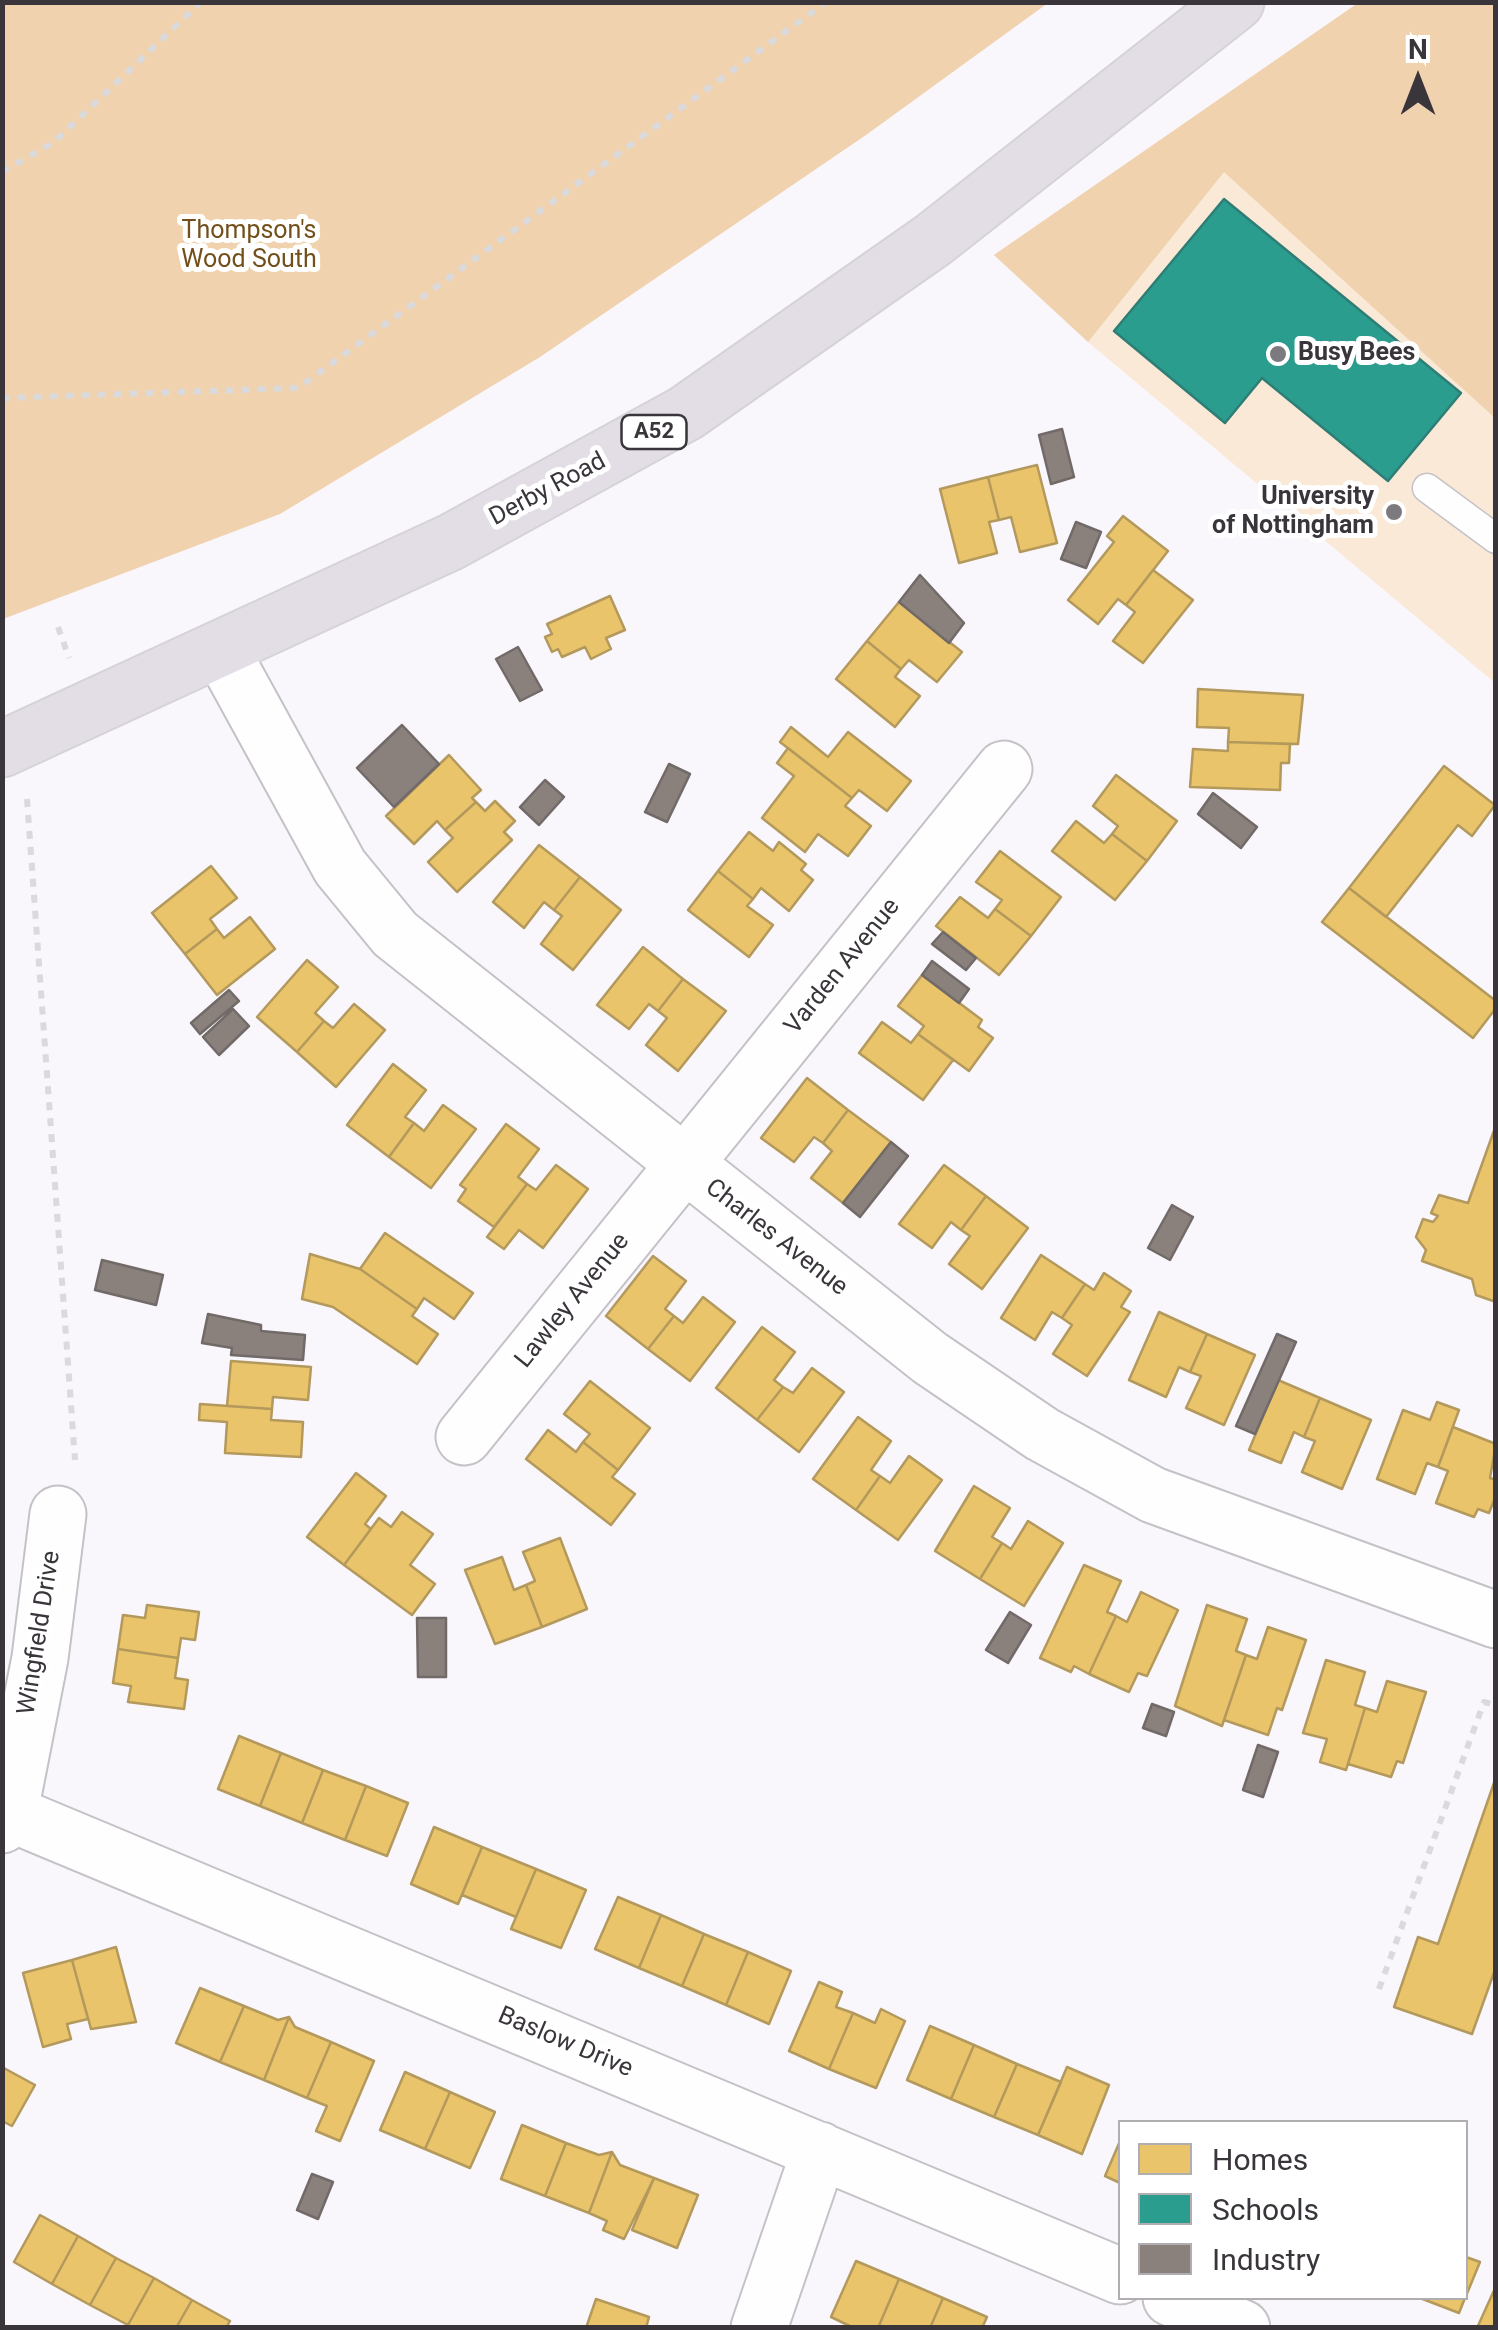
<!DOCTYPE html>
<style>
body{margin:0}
#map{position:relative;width:1498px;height:2330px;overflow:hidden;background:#f9f6fc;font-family:Roboto,sans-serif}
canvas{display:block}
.frame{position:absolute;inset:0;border:5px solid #39353b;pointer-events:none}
.legend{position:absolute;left:1118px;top:2120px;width:350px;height:180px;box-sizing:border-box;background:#fff;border:2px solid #b0aeb1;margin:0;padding:12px 18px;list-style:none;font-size:30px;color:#39353b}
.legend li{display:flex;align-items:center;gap:20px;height:50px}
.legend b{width:50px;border:2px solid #b0aeb1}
.north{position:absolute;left:1368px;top:30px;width:100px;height:100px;-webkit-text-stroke:8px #fff;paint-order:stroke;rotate:0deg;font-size:28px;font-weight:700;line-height:40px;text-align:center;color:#39353b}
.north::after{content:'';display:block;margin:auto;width:35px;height:45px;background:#39353b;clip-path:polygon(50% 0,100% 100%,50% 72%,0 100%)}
</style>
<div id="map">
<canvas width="1498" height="2330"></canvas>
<div class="frame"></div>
<ul class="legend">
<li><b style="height:28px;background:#e9c46a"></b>Homes</li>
<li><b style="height:28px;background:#2a9d8f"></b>Schools</li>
<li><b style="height:28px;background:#8a817c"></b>Industry</li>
</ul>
<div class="north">N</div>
</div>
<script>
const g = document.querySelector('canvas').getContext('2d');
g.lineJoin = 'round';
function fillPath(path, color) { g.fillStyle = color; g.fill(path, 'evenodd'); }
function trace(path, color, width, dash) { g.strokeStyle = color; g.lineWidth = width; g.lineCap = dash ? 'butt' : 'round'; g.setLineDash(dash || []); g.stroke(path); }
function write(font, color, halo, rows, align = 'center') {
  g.font = font + ' Roboto,sans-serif'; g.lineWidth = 10; g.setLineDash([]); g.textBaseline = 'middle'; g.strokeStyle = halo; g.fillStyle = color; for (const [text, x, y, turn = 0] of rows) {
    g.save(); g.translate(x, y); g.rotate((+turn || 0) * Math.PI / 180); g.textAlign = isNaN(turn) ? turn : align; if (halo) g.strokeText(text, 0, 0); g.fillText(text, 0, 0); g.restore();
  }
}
fillPath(new Path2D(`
 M1358,3H1495V683L1088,342L994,255Z`), '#fae9d7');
fillPath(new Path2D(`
 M3,2H1048V3L866,135L540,357L280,514L3,619Z
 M1358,3H1495V418L1224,172L1088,342L994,255Z`), '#f0d2ae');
const homes = new Path2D(`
 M1037,465L1057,543L1020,552L1011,517L999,520L988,477Z
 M988,477L999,520L989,522L997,553L959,563L940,489Z
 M1123,516L1168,551L1126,605L1118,599L1098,624L1068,600L1114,542L1107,536Z
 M1153,570L1193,600L1143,663L1113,641L1135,612L1126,605Z
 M610,596L625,630L606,638L611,649L591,659L585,647L562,657L558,649L552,652L545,637L552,634L547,624Z
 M899,602L962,652L937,682L909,660L901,669L867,641Z
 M867,641L901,669L895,677L920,696L895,727L836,679Z
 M1198,689L1303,695L1298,744L1228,742L1229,728L1197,727Z
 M791,727L828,757L848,732L911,781L887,811L859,790L852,798L780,742Z
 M1228,742L1290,744L1289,763H1281L1280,790L1190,787L1193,749L1228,751Z
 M788,748L852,798L845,806L871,826L848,856L818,834L805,852L762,818L794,776L777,763Z
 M449,755L481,790L472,798L476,802L445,830L437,821L414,844L386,816Z
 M1444,766L1495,805L1472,836L1458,825L1386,917L1349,888Z
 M1116,775L1177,821L1147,861L1112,834L1118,826L1093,806Z
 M495,801L515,821L504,832L512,840L457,892L428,862L453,838L445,830L476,802L485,811Z
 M1076,821L1104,843L1112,834L1147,861L1115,900L1052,851Z
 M749,832L773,851L779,842L806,864L801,870L813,880L789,911L761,888L753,899L718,871Z
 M539,845L580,877L554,910L544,902L524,928L493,902Z
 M1000,851L1061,897L1031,936L995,909L1002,900L976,882Z
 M211,866L237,898L210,919L217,929L185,954L152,913Z
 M718,871L753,899L747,906L773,925L749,957L688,910Z
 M580,877L621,910L573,970L541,944L562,916L554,910Z
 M1349,888L1496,1001V1008L1473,1038L1322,922Z
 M960,897L988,918L995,909L1031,936L999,975L936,926Z
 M250,917L275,949L217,995L185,954L217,929L224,938Z
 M643,947L683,979L658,1011L649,1004L629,1029L597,1005Z
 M307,960L338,987L315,1013L324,1021L297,1052L257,1017Z
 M922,975L982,1020L978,1027L993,1038L969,1071L918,1034L924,1026L898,1006Z
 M683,979L726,1011L678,1071L646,1045L667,1018L658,1011Z
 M354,1004L385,1030L336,1087L297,1052L324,1021L333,1028Z
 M882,1022L911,1043L918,1034L953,1060L923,1100L859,1053Z
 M393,1064L426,1090L405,1117L414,1123L389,1157L347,1125Z
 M807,1078L848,1110L823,1143L814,1137L794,1162L761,1138Z
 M443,1105L476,1129L431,1188L389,1157L414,1123L424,1131Z
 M848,1110L891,1142L843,1203L811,1178L832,1151L823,1143Z
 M506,1124L539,1149L518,1177L527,1184L494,1227L458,1201L466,1189L460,1185Z
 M1496,1125V1302L1476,1295L1472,1279L1422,1261L1426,1250L1416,1237L1423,1219L1433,1222L1438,1216L1431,1213L1439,1195L1468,1203Z
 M556,1165L588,1189L543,1248L519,1230L504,1249L487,1237L527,1184L536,1190Z
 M944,1165L986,1196L961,1230L951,1222L932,1248L899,1224Z
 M986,1196L1028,1228L982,1289L949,1264L970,1236L961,1230Z
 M385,1233L473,1293L454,1319L424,1298L417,1309L360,1269Z
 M310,1254L360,1269L417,1309L412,1316L438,1334L417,1364L333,1307L302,1299Z
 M1041,1255L1085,1284L1062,1318L1052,1312L1035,1340L1001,1318Z
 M653,1256L686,1281L665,1309L674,1316L648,1349L606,1316Z
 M1104,1273L1131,1291L1121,1307L1130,1312L1087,1376L1053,1354L1072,1325L1062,1318L1085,1284L1094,1290Z
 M703,1297L735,1322L690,1381L648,1349L674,1316L683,1323Z
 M1159,1312L1207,1334L1190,1372L1179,1367L1166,1397L1129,1380Z
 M762,1327L795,1352L774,1380L783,1387L757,1420L716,1388Z
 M1207,1334L1255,1355L1224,1425L1186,1408L1201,1376L1190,1372Z
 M231,1361L311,1367L308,1400L273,1397L272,1409L227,1406Z
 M812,1368L844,1392L799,1452L757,1420L783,1387L793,1393Z
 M1278,1380L1320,1398L1304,1437L1294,1432L1281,1463L1249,1450Z
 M590,1381L650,1428L618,1470L583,1442L590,1434L564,1414Z
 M1320,1398L1371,1420L1342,1489L1302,1472L1315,1441L1304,1437Z
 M1437,1402L1459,1410L1438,1467L1427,1463L1415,1494L1377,1479L1403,1410L1430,1420Z
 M200,1404L272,1409L271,1420L303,1422L301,1457L225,1453L227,1422L199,1420Z
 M858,1417L891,1441L871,1470L880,1476L856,1510L813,1479Z
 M1453,1427L1496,1444L1490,1478L1496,1480V1495L1489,1513L1478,1509L1474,1517L1436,1503L1448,1471L1438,1467Z
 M548,1430L576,1452L583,1442L618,1470L612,1477L635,1494L611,1525L526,1459Z
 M909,1456L942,1480L898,1540L856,1510L880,1476L890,1483Z
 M356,1473L386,1496L365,1524L371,1529L344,1565L307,1537Z
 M974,1486L1010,1508L992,1537L1002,1543L980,1579L935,1551Z
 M402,1512L433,1534L410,1565L435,1584L412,1615L344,1565L379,1518L391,1527Z
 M1028,1521L1063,1543L1024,1606L980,1579L1002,1543L1011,1549Z
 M560,1538L587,1609L542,1627L526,1585L535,1581L523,1552Z
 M502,1557L514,1590L526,1585L542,1627L495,1644L465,1570Z
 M1084,1565L1121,1581L1107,1612L1116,1616L1089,1674L1074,1666L1071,1672L1040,1658Z
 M1141,1592L1178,1610L1147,1676L1138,1673L1129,1692L1089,1674L1116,1616L1127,1622Z
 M147,1605L199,1612L195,1640L181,1638L178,1658L118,1649L123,1615L145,1618Z
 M1207,1605L1247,1619L1236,1651L1246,1655L1222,1726L1175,1706Z
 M1268,1627L1306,1640L1282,1710L1277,1708L1268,1735L1224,1720L1246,1655L1257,1659Z
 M118,1649L178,1658L175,1678L188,1680L184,1709L128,1702L131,1686L113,1683Z
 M1326,1660L1365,1672L1355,1705L1365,1708L1346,1770L1320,1762L1327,1739L1303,1733Z
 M1387,1681L1426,1692L1403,1763L1397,1761L1391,1777L1348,1764L1365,1708L1377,1712Z
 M239,1736L281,1753L260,1806L218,1789Z
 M281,1753L323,1770L302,1823L260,1806Z
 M323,1770L366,1786L345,1840L302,1823Z
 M1495,1780L1496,1967L1472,2034L1394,2007L1418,1937L1438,1944Z
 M366,1786L408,1803L387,1856L345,1840Z
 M434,1827L482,1847L458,1904L411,1884Z
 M482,1847L536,1869L516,1917L462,1895Z
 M536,1869L586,1890L561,1948L511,1929Z
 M618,1897L661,1915L639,1968L595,1949Z
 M661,1915L704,1934L682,1986L639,1968Z
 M704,1934L748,1952L726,2005L682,1986Z
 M116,1947L136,2022L91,2029L72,1960Z
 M748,1952L791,1971L769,2024L726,2005Z
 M72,1960L88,2019L67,2024L71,2039L43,2047L23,1973Z
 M819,1982L842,1992L836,2007L853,2013L829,2069L789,2051Z
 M200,1988L244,2006L220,2062L176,2043Z
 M244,2006L278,2020L289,2017L264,2080L220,2062Z
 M881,2009L905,2021L876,2088L829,2069L853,2013L875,2023Z
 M289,2017L295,2027L331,2042L307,2098L264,2080Z
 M930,2026L974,2045L951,2099L907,2080Z
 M331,2042L374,2061L340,2141L316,2131L327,2106L307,2098Z
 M974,2045L1017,2064L994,2117L951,2099Z
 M1017,2064L1061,2082L1038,2135L994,2117Z
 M2,2067L35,2085L12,2126L2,2121Z
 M1067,2067L1109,2085L1082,2154L1038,2135Z
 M405,2072L450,2092L425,2149L380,2130Z
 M450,2092L495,2112L470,2168L425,2149Z
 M522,2125L566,2143L545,2196L501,2179Z
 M1120,2141V2183L1105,2176Z
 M566,2143L599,2155L612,2152L589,2213L545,2196Z
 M612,2152L620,2165L654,2178L624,2239L603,2230L607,2221L589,2213Z
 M654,2178L698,2195L677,2248L632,2230Z
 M40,2215L78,2236L52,2284L14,2262Z
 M78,2236L116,2258L90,2305L52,2284Z
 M1466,2257L1480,2262L1466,2296Z
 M116,2258L154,2278L128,2325L90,2305Z
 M856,2261L899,2279L878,2328H854L831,2317Z
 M154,2278L192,2300L176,2328H131L128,2325Z
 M899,2279L943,2298L930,2328H878Z
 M1496,2286V2328H1477Z
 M943,2298L987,2317L982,2328H930Z
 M1420,2298H1465L1459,2313Z
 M596,2299L649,2317L646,2328H586Z
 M192,2300L230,2321L226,2328H176Z`);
fillPath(homes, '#e9c46a');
trace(homes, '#b4995c', 2.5);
const schools = new Path2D(`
 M1224,199L1461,393L1388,481L1262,378L1225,423L1114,331Z`);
fillPath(schools, '#2a9d8f');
trace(schools, '#2e7e76', 2.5);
const industry = new Path2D(`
 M1062,429L1074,477L1051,484L1039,435Z
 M1076,522L1101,532L1086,568L1061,559Z
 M920,575L964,623L949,643L899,602Z
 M518,647L542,690L520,701L496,659Z
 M402,725L439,764L394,807L357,768Z
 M669,764L690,774L667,822L645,812Z
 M545,780L564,797L539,825L520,807Z
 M1213,793L1257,827L1241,848L1198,814Z
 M943,932L976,958L966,970L932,944Z
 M932,961L969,989L959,1003L922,975Z
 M229,990L239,1001L200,1034L191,1023Z
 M233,1009L249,1026L219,1055L203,1037Z
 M891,1142L908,1156L860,1217L843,1203Z
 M1172,1205L1193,1217L1170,1260L1148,1248Z
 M102,1260L163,1275L156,1305L95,1290Z
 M208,1314L261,1325V1331L305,1335L303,1360L231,1355L232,1348L202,1343Z
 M1277,1334L1296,1342L1255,1434L1236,1426Z
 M1010,1612L1031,1625L1008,1663L986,1650Z
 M417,1618H446V1677H418Z
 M1152,1704L1174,1712L1166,1736L1143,1728Z
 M1258,1745L1278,1752L1263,1797L1243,1790Z
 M312,2174L333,2182L318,2219L297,2210Z`);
fillPath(industry, '#8a817c');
trace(industry, '#726a68', 2.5);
const service = new Path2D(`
 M1427,488L1496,539`);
const minor = new Path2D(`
 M221,650L340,867L395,934L930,1358L1042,1434L1153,1495L1496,1620
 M464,1437L1004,769
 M2,1810L1120,2276
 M2,1825L10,1811L40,1658L58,1514
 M1171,2298L1242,2328
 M759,2328L820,2150`);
const trunk = new Path2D(`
 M2,749L451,542L686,413L933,240L1236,2`);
trace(service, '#c5c2c7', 31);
trace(minor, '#c5c2c7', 59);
trace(trunk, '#d5d3d7', 59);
trace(new Path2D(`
 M2,172L54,142L201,2
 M2,398L298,388L826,2
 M58,627L69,658
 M27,799L75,1460
 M1379,1989L1484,1702L1496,1705`), '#dad9dc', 6, [8, 8]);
trace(service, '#fefeff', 28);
trace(minor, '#fefeff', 55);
trace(trunk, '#e3dee6', 55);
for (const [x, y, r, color] of [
 [1278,354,10,"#7c797f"],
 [1394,512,10,"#7c797f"]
]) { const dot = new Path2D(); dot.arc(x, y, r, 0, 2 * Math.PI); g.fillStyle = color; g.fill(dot); trace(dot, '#fff', 4); }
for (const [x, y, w] of [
 [654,432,65]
]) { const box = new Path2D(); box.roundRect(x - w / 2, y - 17, w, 34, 8); g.fillStyle = '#fff'; g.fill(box); trace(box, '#39353b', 2.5); }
write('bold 22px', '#39353b', null, [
 ["A52",654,432]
]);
write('25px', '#73501b', '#fff', [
 ["Thompson's",249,232],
 ["Wood South",249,261]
]);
write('bold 25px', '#39353b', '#fff', [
 ["Busy Bees",1298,354],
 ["University",1374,498,"right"],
 ["of Nottingham",1374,527,"right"]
], 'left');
write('25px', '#39353b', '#fff', [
 ["Derby Road",548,490,-28],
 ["Varden Avenue",843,967,-51],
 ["Charles Avenue",776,1238,38],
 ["Lawley Avenue",573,1301,-51],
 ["Wingfield Drive",40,1633,-81],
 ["Baslow Drive",565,2043,23]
]);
</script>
